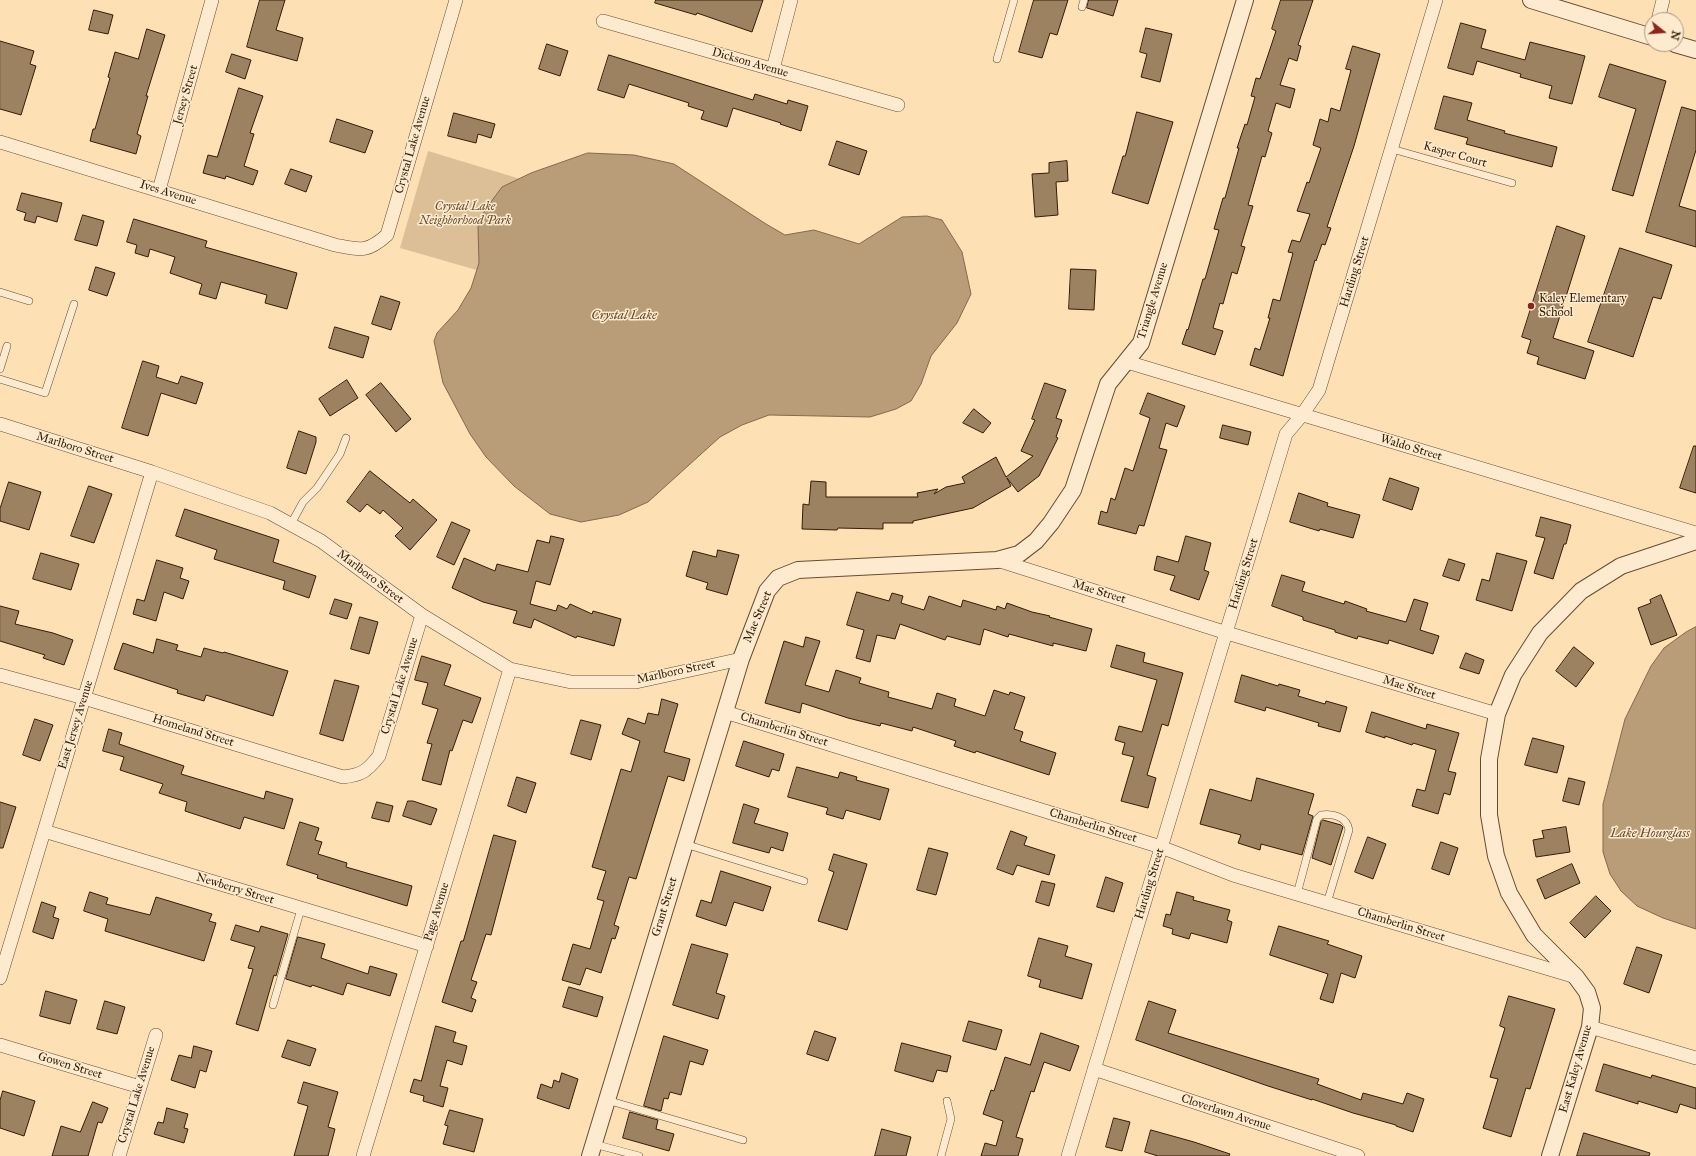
<!DOCTYPE html>
<style>
body{margin:0}
#map{position:relative;width:1696px;height:1156px;overflow:hidden;background:#fee0b5;font-family:"IM FELL Great Primer",serif}
canvas{display:block}
.north{position:absolute;left:1644px;top:12px;width:40px;height:40px;box-sizing:border-box;background:#feebcf;border:1px solid #ad987e;border-radius:50%;rotate:107deg;font-size:11px;font-weight:700;line-height:16px;text-align:center;color:#341c05}
.north::after{content:'';display:block;margin:auto;width:14px;height:18px;background:#8f2418;clip-path:polygon(50% 0,100% 100%,50% 72%,0 100%)}
</style>
<div id="map">
<canvas width="1696" height="1156"></canvas>
<div class="north">N</div>
</div>
<script>
const g = document.querySelector('canvas').getContext('2d');
g.lineJoin = 'round';
function fillPath(path, color) { g.fillStyle = color; g.fill(path, 'evenodd'); }
function trace(path, color, width, dash) { g.strokeStyle = color; g.lineWidth = width; g.lineCap = dash ? 'butt' : 'round'; g.setLineDash(dash || []); g.stroke(path); }
function write(font, color, halo, rows, align = 'center') {
  g.font = font + ' "IM FELL Great Primer",serif'; g.lineWidth = 3; g.setLineDash([]); g.textBaseline = 'middle'; g.strokeStyle = halo; g.fillStyle = color; for (const [text, x, y, turn = 0] of rows) {
    g.save(); g.translate(x, y); g.rotate((+turn || 0) * Math.PI / 180); g.textAlign = isNaN(turn) ? turn : align; if (halo) g.strokeText(text, 0, 0); g.fillText(text, 0, 0); g.restore();
  }
}
fillPath(new Path2D(`
 M428,151L593,201L515,281L400,248Z`), '#dcbf97');
const water = new Path2D(`
 M588,153L634,155L674,164L766,224L785,235L814,230L859,244L902,217L927,216L942,220L962,252L971,294L957,323L931,356L921,384L911,401L896,409L870,417L769,415L742,425L720,437L648,502L619,515L581,522L550,514L514,486L486,457L470,434L443,383L434,341L437,333L458,310L471,288L479,263L478,227L485,210L502,187L531,173Z
 M1696,627V929L1663,918L1637,906L1621,891L1610,874L1603,852V804L1625,719L1651,666L1664,648L1686,632Z`);
fillPath(water, '#b99d79');
trace(water, '#84694b', 1);
const building = new Path2D(`
 M260,0H285L276,30L303,38L297,61L247,47Z
 M656,0H763L752,32L697,13L696,15L655,3Z
 M1034,0H1068L1057,35L1050,33L1042,58L1019,52Z
 M1089,0H1118L1113,16L1087,8Z
 M1281,0H1313L1298,45L1301,46L1297,61L1289,58L1280,85L1295,89L1290,108L1276,103L1268,131L1272,133L1265,157L1262,156L1248,205L1253,206L1241,246L1245,247L1237,274L1232,272L1223,304L1220,303L1213,328L1223,331L1215,355L1182,344L1187,329L1188,330L1203,279H1205L1219,230L1214,229L1223,198H1225L1239,148H1237L1245,124L1247,125L1255,97L1251,96L1256,78L1260,79L1276,31L1272,29Z
 M94,10L113,15L108,34L89,30Z
 M1461,23L1486,30L1481,48L1525,60L1530,42L1585,56L1572,104L1549,98L1552,86L1520,77L1521,74L1477,61L1473,75L1448,68Z
 M1146,28L1172,34L1160,82L1141,77L1147,54L1140,52Z
 M147,29L165,35L146,96H148L137,134L141,136L136,154L90,141L93,129H95L110,78L108,77L115,52L138,59Z
 M0,41L34,51L30,64L36,66L21,115L0,109Z
 M547,44L568,51L560,76L539,69Z
 M1353,46L1380,54L1354,146L1327,227L1331,228L1325,245L1322,244L1316,261L1315,260L1283,376L1250,365L1255,348L1260,350L1270,318H1268L1273,299L1280,301L1293,253L1288,252L1292,240L1300,242L1310,214L1297,211L1307,182L1309,183L1321,148L1313,145L1320,119L1328,122L1331,108L1340,111L1351,70L1346,69Z
 M232,54L251,60L245,79L226,72Z
 M609,55L753,100L755,94L787,104L788,100L808,106L801,131L780,124L781,123L733,108L727,127L701,119L704,111L688,106L689,103L629,84L624,98L598,90Z
 M1610,64L1666,81L1633,196L1612,190L1636,109L1599,97Z
 M239,88L263,96L250,133L254,134L244,166L258,171L253,185L226,176L225,179L203,173L208,155L217,157Z
 M1444,96L1472,103L1467,120L1505,131L1504,133L1557,147L1552,167L1466,144L1468,138L1435,129Z
 M1682,107L1696,111V150L1679,206L1696,211V247L1646,232Z
 M1137,112L1173,122L1148,204L1112,193L1123,156H1125Z
 M454,113L495,124L491,138L478,134L476,143L448,136Z
 M337,119L373,131L365,153L330,142Z
 M837,141L867,151L859,175L829,165Z
 M1067,161L1068,181L1056,182L1058,215L1035,217L1032,174L1049,173V163Z
 M291,169L312,176L306,192L285,184Z
 M22,193L62,203L57,222L37,216L35,223L24,220L26,213L17,210Z
 M83,215L104,221L97,246L75,240Z
 M134,219L207,241L205,247L297,273L287,309L265,303L267,295L221,282L216,299L199,294L202,284L170,273L175,257L150,249L148,257L135,253L137,245L127,242Z
 M1557,226L1585,236L1553,338L1594,351L1585,379L1537,364L1539,357L1527,353L1531,340L1522,337Z
 M1620,248L1672,265L1661,299L1653,297L1633,357L1588,342Z
 M96,267L115,273L107,296L89,290Z
 M1071,269L1096,270L1094,310L1069,309Z
 M381,296L400,302L391,330L372,324Z
 M335,327L369,337L363,358L329,348Z
 M143,361L159,366L156,377L178,384L181,376L203,383L196,404L161,393L148,436L122,428Z
 M347,380L358,398L330,416L319,399Z
 M381,383L411,419L396,432L366,395Z
 M1045,383L1066,390L1056,418L1062,420L1056,437L1058,438L1039,476L1018,492L1007,478L1011,486L973,508L913,521V523H883V529L838,528L837,530L802,529L803,504L809,505L811,481L826,482V497H918L917,493L938,489L934,494L946,487L965,483L962,477L996,457L1006,477L1033,456L1021,451L1035,420L1032,419Z
 M1148,393L1185,406L1177,427L1166,423L1159,448L1167,450L1144,526L1139,525L1136,534L1098,524L1101,511L1107,513L1111,498L1115,500L1125,468L1133,471L1150,418L1140,414Z
 M974,409L991,423L983,433L963,423Z
 M1223,425L1251,432L1248,445L1220,438Z
 M299,431L316,437V442L306,474L287,468Z
 M1694,446H1696V493L1680,488Z
 M370,471L410,503L413,499L437,520L410,550L395,536L403,528L383,510L380,514L367,504L360,512L347,502Z
 M1390,478L1419,488L1412,510L1383,500Z
 M9,482L41,492L29,530L0,521V509Z
 M89,486L112,494L94,543L71,536Z
 M1299,493L1328,503L1327,506L1360,515L1353,538L1320,529L1319,531L1290,522Z
 M185,509L279,540L273,562L316,576L309,598L283,589L285,581L214,559L217,550L176,536Z
 M1541,517L1571,525L1566,544H1564L1553,579L1534,573L1545,538L1536,536Z
 M452,522L470,530L454,565L437,557Z
 M551,536L564,539L550,585L536,581L530,604L556,611L558,605L567,609L570,604L592,614L593,611L621,619L614,646L577,636L576,638L534,619L531,628L513,623L517,611L483,602L452,588L464,558L495,571L497,564L528,572L537,540L549,543Z
 M1186,536L1211,543L1204,570L1209,572L1199,600L1170,590L1175,576L1154,570L1157,556L1178,562Z
 M718,550L739,555L727,595L706,589L708,583L686,576L693,551L716,557Z
 M41,553L79,564L71,590L33,579Z
 M1497,553L1527,561L1512,611L1476,600L1482,579L1489,581Z
 M1449,559L1465,564L1459,581L1443,576Z
 M157,560L183,568L180,578L189,581L183,599L164,592L156,621L133,614L137,599L144,601Z
 M1282,575L1305,582L1302,591L1344,604L1345,601L1367,609L1366,611L1406,622L1414,599L1428,603L1420,630L1439,636L1433,654L1389,640L1388,644L1358,636L1357,639L1335,632V630L1303,620V617L1272,606Z
 M857,592L889,601L892,593L903,596L901,603L924,610L929,596L961,607L963,600L996,610L997,606L1005,609L1007,603L1032,612L1050,616L1049,617L1092,629L1086,651L1053,643V646L1009,634L1008,637L984,629L980,645L947,636L945,640L900,624L895,639L877,635L870,662L856,658L864,630L847,625Z
 M1661,595L1677,635L1651,645L1638,608L1651,603L1650,600Z
 M335,599L352,604L347,619L330,614Z
 M0,606L19,611L15,624L53,633L73,640L64,665L43,658L45,655L0,641Z
 M360,617L378,622L369,654L351,649Z
 M806,637L820,641L805,685L829,692L836,670L861,678L859,683L889,692L888,697L932,709L937,693L956,699L954,706L985,716L994,690L1009,695L1010,692L1025,697L1014,729L1023,732L1020,741L1056,753L1049,775L976,751L975,753L954,746L956,741L913,727L912,731L881,723L880,726L848,718L802,703L800,713L765,703L784,641L803,647Z
 M157,639L178,645L176,650L201,657L204,648L223,653L224,652L288,671L273,716L206,695L204,701L177,693L178,690L114,669L123,643L153,653Z
 M1117,645L1145,653L1143,662L1183,673L1168,726L1162,724L1147,775L1156,778L1148,808L1121,801L1134,757L1122,754L1125,743L1115,740L1119,726L1142,732L1157,680L1111,667Z
 M1574,647L1594,663L1576,687L1556,671Z
 M1466,653L1484,660L1479,674L1460,668Z
 M422,656L451,665L444,685L481,698L472,723L463,720L452,751L450,750L441,785L422,780L432,744L427,743L438,709L422,704L428,683L415,680Z
 M1242,675L1278,686L1279,684L1300,690L1298,696L1325,704L1326,701L1347,707L1340,732L1318,726L1319,723L1266,707L1265,711L1235,702Z
 M335,680L359,686L343,741L320,734Z
 M662,699L678,704L664,752L690,759L684,781L668,776L636,879L629,877L614,925L619,927L615,939L612,938L601,973L586,968L580,985L562,980L573,944L590,949L604,901L597,899L606,871L592,867L621,769L631,772L640,741L622,734L628,718L645,724L648,713L658,715Z
 M1372,712L1426,729L1427,724L1459,733L1448,771L1456,773L1450,795L1444,793L1438,814L1412,806L1417,789L1425,791L1436,750L1413,743L1412,745L1385,736V738L1366,732Z
 M35,719L53,725L40,761L23,755Z
 M581,720L601,725L591,760L571,754Z
 M109,729L122,733L119,744L184,766L181,774L264,799L266,791L293,799L284,829L244,817L240,829L185,811L187,802L159,793L163,784L120,770L124,757L103,751Z
 M1533,738L1564,746L1557,773L1525,765Z
 M744,741L784,754L779,771L772,769L769,777L736,766Z
 M797,767L838,778L840,772L857,777L856,780L889,789L880,820L846,810L843,819L826,814L828,808L788,797Z
 M517,777L536,783L526,813L508,806Z
 M1257,778L1314,794L1308,814L1313,816L1302,855L1261,844L1260,850L1238,843L1241,835L1200,824L1210,789L1251,801Z
 M1569,778L1585,782L1579,805L1563,801Z
 M408,801H413L437,809L431,825L403,816Z
 M0,802L16,807L3,848H0Z
 M377,802L393,806L389,822L372,818Z
 M744,804L759,809L754,823L788,833L783,851L771,847L769,853L733,843Z
 M1323,820L1341,825L1343,827L1331,865L1312,858L1321,822Z
 M300,822L319,828L315,840L322,842L318,854L347,863L346,867L412,886L407,906L317,878L318,875L287,865Z
 M1566,827L1570,852L1536,857L1533,840L1544,838L1542,831Z
 M1011,831L1027,837L1024,845L1055,855L1049,875L1017,865L1013,875L997,869Z
 M494,835L516,841L491,935L486,934L471,980L477,982L471,998L476,1000L472,1012L442,1002L461,941H463Z
 M1368,837L1386,844L1373,879L1355,872Z
 M1441,842L1458,848L1449,875L1432,869Z
 M929,848L948,853L936,895L917,890Z
 M834,854L867,864L847,930L818,921L834,872L829,870Z
 M1572,864L1580,883L1545,899L1537,880Z
 M721,871L771,887L763,911L734,902L726,926L696,916L701,900L711,903Z
 M1106,877L1123,883L1114,912L1097,907Z
 M1042,881L1055,884L1049,906L1036,902Z
 M90,892L108,898L106,904L150,915L156,897L212,914L209,921L216,923L204,961L105,931L108,919L84,911Z
 M1177,892L1194,897L1193,900L1230,910L1227,920L1232,922L1227,943L1191,933L1189,939L1172,934L1173,929L1163,926L1166,914L1170,915Z
 M1596,896L1611,911L1585,938L1570,923Z
 M42,902L56,907L53,917L59,919L53,939L33,932Z
 M236,925L259,932L261,926L288,934L276,976L274,975L258,1031L236,1024L253,969L248,968L255,947L231,940Z
 M1279,926L1329,941L1327,944L1362,956L1355,978L1341,973L1333,1003L1320,999L1328,974L1270,955Z
 M298,937L325,944L321,958L368,974L370,966L397,974L390,996L347,983L343,995L312,985L311,987L286,979Z
 M1039,938L1068,946L1065,956L1092,964L1082,999L1039,987L1041,980L1028,976Z
 M692,944L728,954L716,993L725,996L718,1019L673,1005Z
 M1637,947L1662,955L1649,993L1624,984Z
 M569,987L603,997L597,1017L563,1007Z
 M46,991L77,1000L70,1024L40,1016Z
 M1509,996L1555,1009L1530,1089L1526,1088L1511,1137L1483,1128L1498,1079L1490,1077L1505,1028L1500,1026Z
 M105,1001L125,1007L117,1034L97,1029Z
 M1149,1001L1176,1010L1168,1033L1319,1079L1317,1084L1361,1100L1363,1093L1403,1104L1407,1093L1424,1099L1413,1132L1396,1126V1125L1353,1113L1312,1099V1100L1268,1086L1136,1040Z
 M969,1021L1002,1030L996,1050L963,1041Z
 M436,1026L456,1032L453,1042L467,1046L462,1065L447,1060L440,1086L448,1088L443,1107L423,1101L424,1096L410,1092L414,1079L421,1081Z
 M815,1031L836,1038L828,1061L807,1054Z
 M1041,1033L1079,1046L1070,1071L1044,1062L1034,1092L1031,1091L1016,1137L1023,1139L1018,1156H981L985,1143L996,1146L1003,1121L983,1114L991,1090L994,1091L1005,1057L1030,1065Z
 M664,1036L708,1050L703,1065L690,1061L681,1095L670,1092L668,1099L664,1098L661,1111L644,1106Z
 M288,1040L316,1049L310,1066L282,1057Z
 M902,1043L951,1056L947,1072L937,1070L933,1082L895,1071Z
 M194,1046L212,1051L206,1072L200,1070L195,1088L171,1080L179,1055L191,1058Z
 M1604,1064L1651,1078L1652,1075L1696,1088V1109L1680,1104L1677,1113L1638,1101V1104L1596,1091Z
 M562,1073L578,1079L569,1109L537,1098L541,1084L552,1088L554,1080L559,1082Z
 M304,1082L338,1092L328,1127L335,1129L328,1156H294L308,1106L298,1103Z
 M3,1091L35,1101L24,1136L0,1128V1101Z
 M93,1102L108,1108L102,1123L98,1122L88,1156H52L61,1126L80,1132Z
 M167,1108L188,1114L184,1128L188,1129L184,1143L154,1134L158,1122L163,1123Z
 M450,1110L483,1119L474,1152L443,1144L448,1126L445,1125Z
 M630,1112L658,1120L656,1129L674,1134L669,1151L623,1138Z
 M1114,1118L1130,1122L1122,1151L1106,1147Z
 M882,1129L911,1137L906,1156H875Z
 M1151,1130L1194,1142L1230,1154L1229,1156H1158L1145,1152Z
 M1584,1133L1650,1153L1649,1156H1577Z`);
fillPath(building, '#9d8261');
trace(building, '#341c05', 1);
const service = new Path2D(`
 M1082,7L1084,0
 M997,59L1014,0
 M1392,149L1512,183
 M0,292L29,301
 M0,369L7,346
 M0,379L45,393L74,304
 M291,524L303,502L317,488L340,454L346,438
 M685,844L804,881
 M1297,894L1317,819L1321,815C1333,813 1347,817 1349,830L1327,903
 M273,1005L301,909
 M607,1100L743,1140
 M594,1144L639,1156
 M941,1156L951,1119L947,1101`);
const minor = new Path2D(`
 M1658,20L1663,0
 M603,21L898,105
 M773,69L791,0
 M0,142L335,245C360,250 367,253 387,235L456,0
 M159,190L212,0
 M1127,362L1696,533
 M0,424L152,472L270,513L321,541L422,615L510,669L571,682H636L741,659
 M997,560L1227,633L1497,714
 M0,675L84,698L343,777C362,775 367,771 379,756L422,615
 M725,712L1161,847L1233,875L1576,977
 M44,831L427,946
 M0,978L152,472
 M1590,1027L1696,1058
 M0,1045L140,1087
 M1094,1069L1358,1156
 M119,1156L156,1035
 M363,1156L510,669
 M1068,1156L1286,434L1302,415L1319,390L1436,0`);
const tertiary = new Path2D(`
 M1531,0L1652,37
 M1675,44L1696,50
 M590,1156L741,659L767,591L778,578L798,570L997,560L1019,554L1036,541L1051,523L1073,490L1108,384L1141,343L1245,0
 M1550,1156L1590,1027L1592,1008L1587,992L1576,977L1534,935L1509,893L1496,856L1489,815V759L1497,714L1513,675L1540,633L1581,591L1621,566L1696,541`);
trace(service, '#664d31', 8);
trace(minor, '#664d31', 14);
trace(tertiary, '#664d31', 18);
trace(service, '#feebcf', 7);
trace(minor, '#feebcf', 13);
trace(tertiary, '#feebcf', 16);
for (const [x, y, r, color] of [
 [1531,306,4,"#8f2418"]
]) { const dot = new Path2D(); dot.arc(x, y, r, 0, 2 * Math.PI); g.fillStyle = color; g.fill(dot); trace(dot, '#feebcf', 1.5); }
write('12px', '#341c05', '#feebcf', [
 ["Dickson Avenue",750,63,16],
 ["Jersey Street",186,95,-74],
 ["Crystal Lake Avenue",413,145,-74],
 ["Kasper Court",1455,155,16],
 ["Ives Avenue",168,193,17],
 ["Harding Street",1355,272,-73],
 ["Triangle Avenue",1153,301,-73],
 ["Marlboro Street",75,448,17],
 ["Waldo Street",1411,448,17],
 ["Harding Street",1244,574,-73],
 ["Marlboro Street",370,577,37],
 ["Mae Street",1099,592,17],
 ["Mae Street",758,617,-67],
 ["Marlboro Street",676,672,-12],
 ["Crystal Lake Avenue",400,686,-73],
 ["Mae Street",1409,688,17],
 ["East Jersey Avenue",76,725,-73],
 ["Chamberlin Street",784,730,17],
 ["Homeland Street",193,731,17],
 ["Chamberlin Street",1093,826,17],
 ["Harding Street",1150,884,-73],
 ["Newberry Street",235,889,17],
 ["Grant Street",665,907,-73],
 ["Page Avenue",437,912,-73],
 ["Chamberlin Street",1401,925,17],
 ["Gowen Street",70,1066,17],
 ["East Kaley Avenue",1576,1069,-74],
 ["Crystal Lake Avenue",137,1095,-73],
 ["Cloverlawn Avenue",1226,1113,18]
]);
write('italic 12px', '#664d31', '#feebcf', [
 ["Crystal Lake",465,207],
 ["Neighborhood Park",465,221]
]);
write('12px', '#341c05', '#feebcf', [
 ["Kaley Elementary",1539,299],
 ["School",1539,313]
], 'left');
write('italic 13px', '#63492e', '#feebcf', [
 ["Crystal Lake",624,316],
 ["Lake Hourglass",1650,834]
]);
</script>
